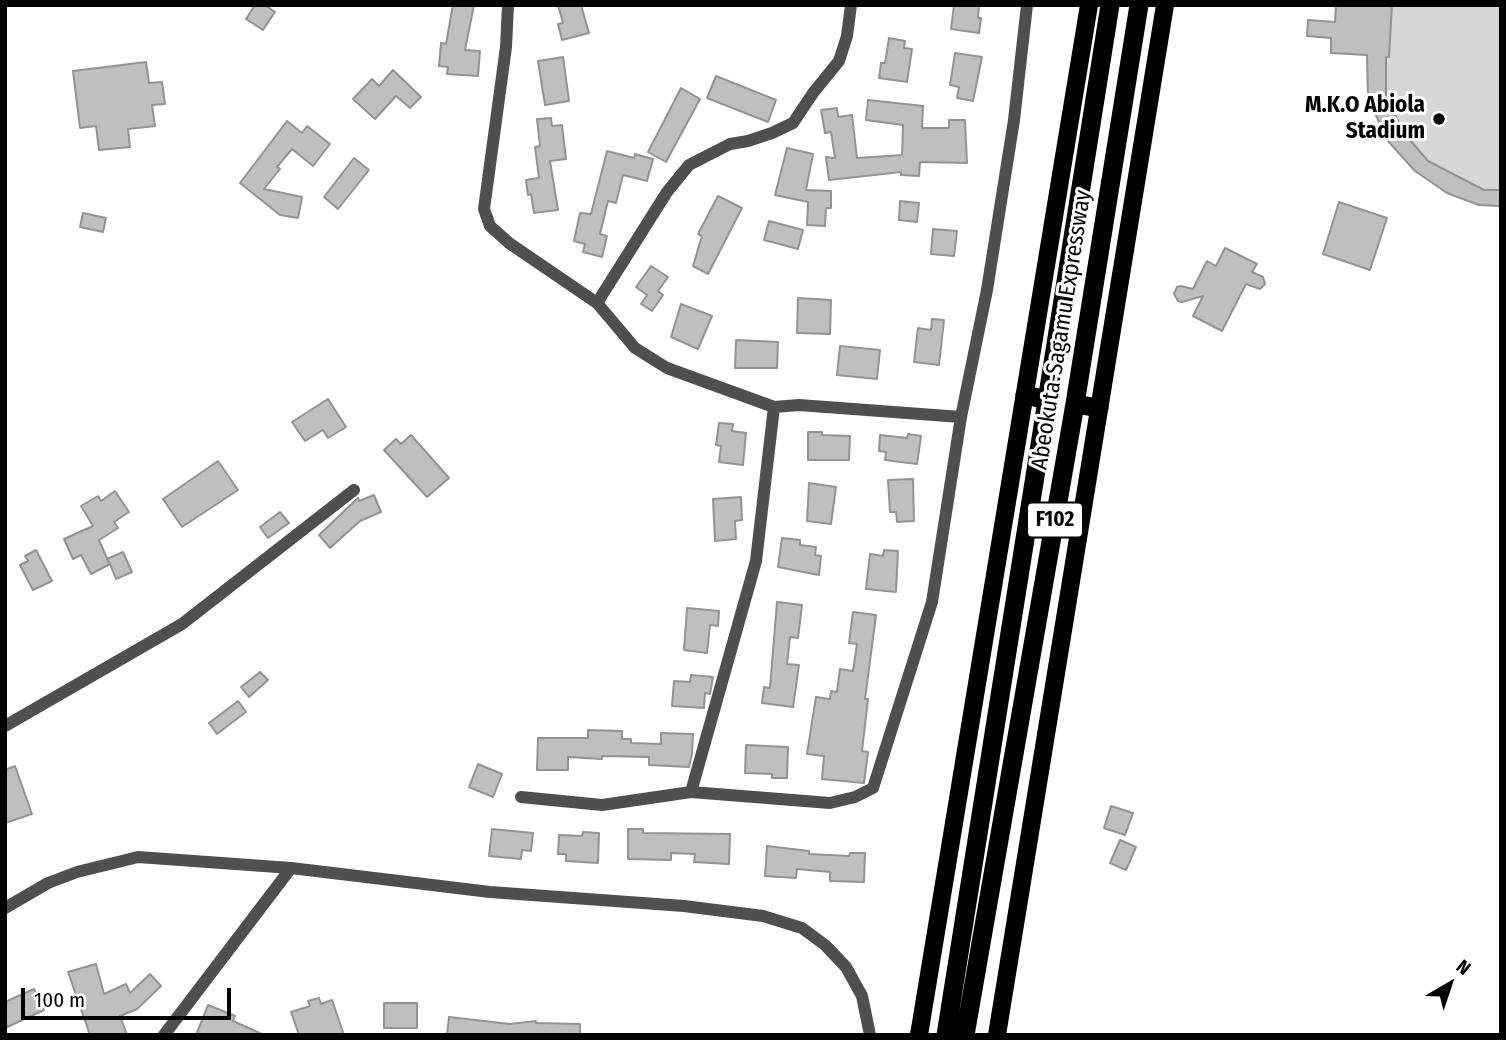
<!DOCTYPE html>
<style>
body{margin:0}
#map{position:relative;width:1506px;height:1040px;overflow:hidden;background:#fff;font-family:"Fira Sans Condensed",sans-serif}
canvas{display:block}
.frame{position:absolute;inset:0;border:7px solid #000;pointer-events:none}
.north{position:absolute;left:1415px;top:949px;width:70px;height:70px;-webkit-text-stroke:5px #fff;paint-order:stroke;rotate:39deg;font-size:19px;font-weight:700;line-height:28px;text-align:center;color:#000}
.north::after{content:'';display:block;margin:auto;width:24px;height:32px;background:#000;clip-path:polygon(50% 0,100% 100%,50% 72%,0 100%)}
.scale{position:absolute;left:21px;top:988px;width:210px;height:32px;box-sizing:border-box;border:4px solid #000;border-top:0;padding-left:9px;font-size:21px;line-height:24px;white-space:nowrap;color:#000;-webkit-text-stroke:5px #fff;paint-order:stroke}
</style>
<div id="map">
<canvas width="1506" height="1040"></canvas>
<div class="frame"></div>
<div class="north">N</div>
<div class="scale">100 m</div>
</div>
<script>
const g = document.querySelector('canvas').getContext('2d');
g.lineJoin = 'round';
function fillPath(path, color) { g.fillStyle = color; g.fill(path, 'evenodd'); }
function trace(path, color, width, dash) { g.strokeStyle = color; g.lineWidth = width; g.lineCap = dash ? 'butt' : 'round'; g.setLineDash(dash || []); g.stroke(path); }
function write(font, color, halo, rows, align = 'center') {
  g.font = font + ' "Fira Sans Condensed",sans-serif'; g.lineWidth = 6; g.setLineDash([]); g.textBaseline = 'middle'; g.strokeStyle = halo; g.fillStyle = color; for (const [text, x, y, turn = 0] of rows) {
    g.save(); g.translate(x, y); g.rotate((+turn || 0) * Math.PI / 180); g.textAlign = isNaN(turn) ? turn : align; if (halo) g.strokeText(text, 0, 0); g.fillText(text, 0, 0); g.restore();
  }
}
fillPath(new Path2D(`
 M1336,5H1501V206C1440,202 1386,158 1369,99C1365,86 1367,69 1367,55L1331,53V38L1307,36L1308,20L1335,22Z`), '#d6d6d6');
const building = new Path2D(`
 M255,5H265L275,12L263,30L246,19Z
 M453,5H474L465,50L480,51L478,76L447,74L448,67L439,66L441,43L446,44Z
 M558,5H581L589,33L562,40L558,24L563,23Z
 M954,5H979L978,18H981L979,33L951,29Z
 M1336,5H1392L1389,57H1386V97L1404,133L1428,161L1484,190H1501V206L1479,205L1447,193L1415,171L1387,140L1368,97L1367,55L1331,53V38L1307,36L1308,20L1335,22Z
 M889,38L905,41L904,48L912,49L907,82L879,78L881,63H885Z
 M955,53L982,57L973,101L957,98L959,87L950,85Z
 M563,57L569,101L545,105L538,61Z
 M146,62L149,83L162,82L165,104L152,105L155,126L128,129L130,147L99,150L96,126L80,128L73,71Z
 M393,70L421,97L410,108L396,96L375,119L353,99L372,79L379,86Z
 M716,76L776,100L768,122L707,98Z
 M681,88L700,99L666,162L648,152Z
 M868,100L923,106L922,128H949V120H965L967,163L920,162L919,176L901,175V172L829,180L826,157L835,158L831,132L825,133L821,110L837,108L838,117L852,115L857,158L902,155L903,125L866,120Z
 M551,118L552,126L562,125L566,159L550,161L558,210L534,213L531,194L528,195L526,180L539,178L535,147L540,146L537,119Z
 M287,121L302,133L307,126L330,144L313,166L292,149L277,167L280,169L264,189L302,197L298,218L280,215L240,183Z
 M787,148L813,154L806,190L831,191V208H826L825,226L807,225L808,202L775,195Z
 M607,151L634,158L635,154L653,159L647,181L623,175L616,203L608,201L600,234L607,236L602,257L583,252L585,244L574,241L580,213L591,214Z
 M354,158L369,170L338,209L324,197Z
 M718,196L742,208L708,274L693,266L702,236L698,234Z
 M900,201L919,203L917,222L899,220Z
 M1339,202L1387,218L1370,270L1323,254Z
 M83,213L106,218L103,232L80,227Z
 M769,221L803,230L798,249L764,240Z
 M933,229L957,231L954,256L931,254Z
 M1225,248L1257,264L1252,272L1263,277L1265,284L1260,289L1246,284L1222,331L1193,316L1203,296L1182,302L1178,301L1174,294L1177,287L1181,286L1193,289L1207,261L1216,266Z
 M651,266L668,277L658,291L663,295L652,311L641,304L647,295L636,287Z
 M798,298L831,300L830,334L797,333Z
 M681,304L712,316L698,349L671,337Z
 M932,319L944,320L939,365L914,362L918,328L931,330Z
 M736,340L778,342L777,368H735Z
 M840,346L880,350L877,379L837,375Z
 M328,399L346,427L328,438L323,430L305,441L292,422Z
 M719,423L733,424L732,431L746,433L743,465L719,462L721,446L716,445Z
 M808,432H822V435L850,436L849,460H808Z
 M908,434L921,436L917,464L885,460L886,452L879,451L880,435L907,438Z
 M411,435L449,478L427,497L384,450L396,439L401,444Z
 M218,461L238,490L182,527L163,499Z
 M913,479L914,521L897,522L896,512H890L888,480Z
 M809,483L836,487L831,524L807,521Z
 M115,491L129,512L114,522L118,528L99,540L109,563L107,559L123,552L132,572L116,579L110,564L91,574L81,555L73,559L64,539L93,526L81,506L98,496L101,501Z
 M374,495L381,512L360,521L330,548L319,535L358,498L359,501Z
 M741,497L742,520L735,521L736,539L715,541L713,499Z
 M280,512L289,523L268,538L260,527Z
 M782,538L800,540V545L816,547L815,555L821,556L819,575L778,567Z
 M36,550L52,581L33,590L20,565L28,561L25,556Z
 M884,550L898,551L896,592L866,589L870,554L883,556Z
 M777,602L802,605L798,638L790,637L787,664L799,665L793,707L762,703L764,687L770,688Z
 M687,608L719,611L718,626L710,625L707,653L684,650Z
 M853,612L876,615L865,699H868L862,751L868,752L864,783L822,779L824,756L807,754L816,697L830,699L831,691L837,692L840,669L853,671L857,644L849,643Z
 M260,672L268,680L249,697L241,687Z
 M691,675L713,677L710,694L705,693L704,708L672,706L674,681L690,682Z
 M238,701L246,712L217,734L209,723Z
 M588,730L622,731V739H631V743L661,744V733L693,734L692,754L689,767L649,765V757L602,756V759L568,757V770H537L538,738H588Z
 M746,745L788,747L787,778H772V774L745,773Z
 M478,764L502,774L493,797L469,787Z
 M15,766L32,814L5,823V770Z
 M1111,806L1133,813L1125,835L1104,828Z
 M492,829L533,833L531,851L522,850L521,859L489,856Z
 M628,829H643V833L730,834L729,864L694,862L695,854L671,853V860L628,859Z
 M583,832L599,833L598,863L566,861V854H558L559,835L582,836Z
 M1120,840L1136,847L1126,870L1110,863Z
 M767,846L809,851V854L849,856L850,853H865L864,882L830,881V872L797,869L796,878L765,876Z
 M96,964L104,994L126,984L130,993L150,974L161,986L137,1009L120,1016L127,1035H90L68,972Z
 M34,989L44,1010L5,1028V1002Z
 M319,998L321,1004L332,1000L344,1035H299L291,1012L310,1006L308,1001Z
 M384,1003H417V1028H384Z
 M208,1005L235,1016L233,1021L264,1035H196Z
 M449,1017L510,1024L536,1021V1023L580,1024V1035H447Z`);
fillPath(building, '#bfbfbf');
trace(building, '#939393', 2);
trace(new Path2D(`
 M508,5L506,47L484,209L490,226L509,243L597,303L635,348L667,368L774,407L799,405L961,417
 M597,303L667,192L689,165L730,144L748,141L772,133L793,123L813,93L839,61L847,36L851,5
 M5,726L182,624L354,490
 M691,792L756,561L774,407
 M521,797L602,805L691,792L830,803L855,797L873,788L932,602L961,417L987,290L1014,120L1027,5
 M5,908L48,883L77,872L138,857L291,868L490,892L684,906L763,916L802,928L825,945L846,967L862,996L870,1035
 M164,1035L291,868`), '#4f4f4f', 12);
trace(new Path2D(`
 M919,1035L1089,5
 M997,1035L1165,5`), '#000', 18);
trace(new Path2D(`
 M1025,395L1048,400
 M1075,404L1099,408
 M946,1035L1110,5
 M965,1035L1075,404L1139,5`), '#000', 19);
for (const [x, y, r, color] of [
 [1439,119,7,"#000"]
]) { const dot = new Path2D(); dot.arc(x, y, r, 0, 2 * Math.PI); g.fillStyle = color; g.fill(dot); trace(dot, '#fff', 2.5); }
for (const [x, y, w] of [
 [1055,520,56]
]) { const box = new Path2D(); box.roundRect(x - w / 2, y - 17.5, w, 35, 5); g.fillStyle = '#fff'; g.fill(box); trace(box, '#000', 2); }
write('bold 21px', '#000', null, [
 ["F102",1055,520]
]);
write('bold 23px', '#000', '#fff', [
 ["M.K.O Abiola",1425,106],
 ["Stadium",1425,132]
], 'right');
write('23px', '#000', '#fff', [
 ["Abeokuta-Sagamu Expressway",1062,330,-81]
]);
</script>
